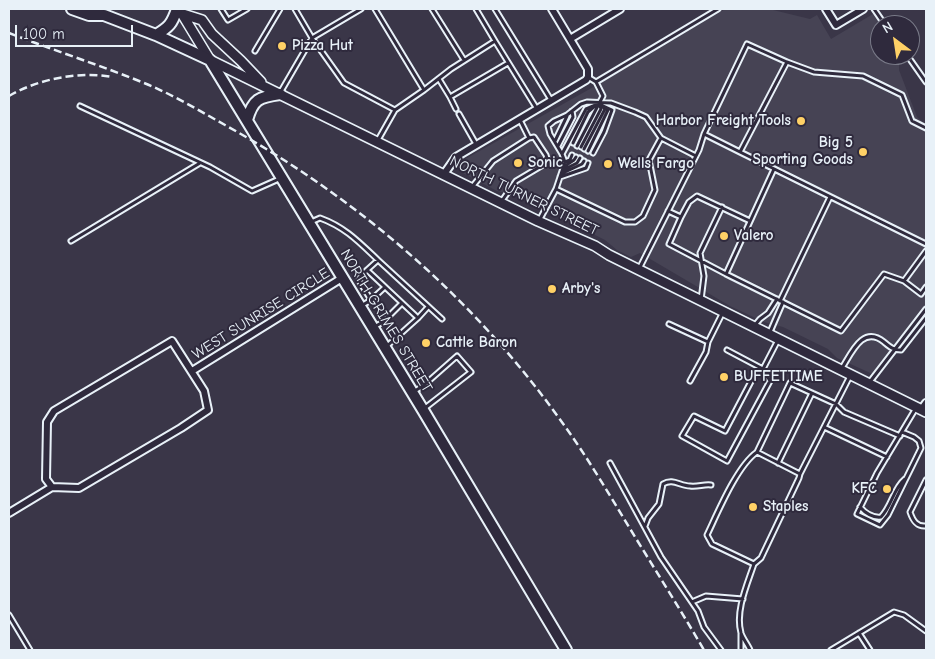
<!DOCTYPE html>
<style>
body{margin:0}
#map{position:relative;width:935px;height:659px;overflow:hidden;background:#3a3648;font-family:"Comic Neue",sans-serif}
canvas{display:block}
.frame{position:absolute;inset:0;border:10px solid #e8f1f8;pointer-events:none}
.north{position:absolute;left:870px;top:15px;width:50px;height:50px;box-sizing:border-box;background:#2f2a3d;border:1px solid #797a88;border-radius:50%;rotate:329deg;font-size:14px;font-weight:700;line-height:20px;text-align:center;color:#e8f1f8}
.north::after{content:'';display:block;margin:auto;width:18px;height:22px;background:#ffd166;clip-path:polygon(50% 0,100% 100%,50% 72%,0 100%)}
.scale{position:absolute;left:15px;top:25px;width:118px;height:22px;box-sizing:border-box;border:2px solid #e8f1f8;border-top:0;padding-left:6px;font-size:15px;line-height:18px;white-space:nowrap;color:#e8f1f8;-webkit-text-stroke:4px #2f2a3d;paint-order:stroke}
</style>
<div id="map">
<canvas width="935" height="659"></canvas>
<div class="frame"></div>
<div class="north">N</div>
<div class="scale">100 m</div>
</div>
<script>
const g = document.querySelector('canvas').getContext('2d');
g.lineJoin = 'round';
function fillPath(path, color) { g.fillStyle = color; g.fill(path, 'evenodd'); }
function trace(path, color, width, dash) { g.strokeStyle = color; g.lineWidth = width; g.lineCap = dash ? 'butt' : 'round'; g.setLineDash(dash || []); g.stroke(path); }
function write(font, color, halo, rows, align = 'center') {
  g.font = font + ' "Comic Neue",sans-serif'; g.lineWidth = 4; g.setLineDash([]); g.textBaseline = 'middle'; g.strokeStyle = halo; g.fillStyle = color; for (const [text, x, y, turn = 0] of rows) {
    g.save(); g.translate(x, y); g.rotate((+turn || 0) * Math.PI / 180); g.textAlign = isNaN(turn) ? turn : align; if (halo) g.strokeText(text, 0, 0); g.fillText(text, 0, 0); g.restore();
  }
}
fillPath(new Path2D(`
 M725,9H769L810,19L817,15L831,39L873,14L881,25L880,55H902L905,59L899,64V70L917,117L926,125V316L877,376L837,358L828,349L783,327L764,322L730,306L640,253L631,257L617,250L605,240L515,195L497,191L461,172L459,170L458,166L460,162L604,81Z`), '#464354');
const service = new Path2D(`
 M221,9L228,20L247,9
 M295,9L312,38L344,83L395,110
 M375,9L424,90L395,110L378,140
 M432,9L464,60
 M476,9L495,41
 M495,9L551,100
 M874,9L885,25
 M255,51L280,9
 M907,55L926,82
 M787,62L814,72L863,76L902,95L912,121L926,128
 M439,79L450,97L508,63
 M596,82L718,9
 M424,90L451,69L495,41L537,109
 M280,93L312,38L361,9
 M450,97L456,109
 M80,106L210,167L252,191L279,179
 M459,114L476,144
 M520,120L529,138
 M555,141L567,116
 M573,143L588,112L596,105
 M558,146L573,117L572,111
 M577,146L603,96L596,82L588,77
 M581,147L601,109L600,106
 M584,149L605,109L603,107
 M588,151L608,110L605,108
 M740,152L926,244
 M593,153L604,132L612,110L599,104
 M562,154L586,109L598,104
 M565,162L570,160L572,155
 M565,166L574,160L576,157
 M774,169L726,274L841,331L884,274L904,281
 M563,170L577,163L580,158
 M563,173L582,164L584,161
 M560,177L586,168L588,163
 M472,187L493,161L529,138L534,137L546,155L548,162L516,181L501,202
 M556,189L625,222H635L643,216L655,190L649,160L661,138
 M668,211L681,217L689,202L697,196L750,221
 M681,217L669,244L726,274
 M540,219L556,189L565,162L562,154L550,134L548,126L554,121L567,115L581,104L587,102L611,103L635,112L646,117L661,138L696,156
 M311,222L320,218C345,227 359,242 378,260
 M71,241L200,163
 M926,251L904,281L921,294L926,287
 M639,269L699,150L704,134L747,44L787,62L740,152L704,134
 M367,270L378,260L442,319
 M385,287L371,300L360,282L359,278L367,270C384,286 401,302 418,318L387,346
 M701,300L704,276L700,253L722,207
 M780,301L830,197
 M361,306L371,300
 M418,318L428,307
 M669,324L708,342
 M755,325L760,319L768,313L777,299
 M374,327L383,322L402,303
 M770,332L783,302
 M727,350L763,369L770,381L727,461L682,436L694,416L725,431L756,372L763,369L778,340
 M842,368C852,352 863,325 884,342C890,347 893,350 901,350L926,318
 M850,376L800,474L757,452L790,383L836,404L844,412L900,436
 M690,381L706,352L708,342L723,312
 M869,383L926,309
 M413,392L423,386L457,356L471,372L425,408
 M824,427L887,457
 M902,432L914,437L919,441L921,448L888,515L880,525L857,514L877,473L916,408
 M757,452C737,466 718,512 707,535L712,544L754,564L761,558L799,478L800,474
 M610,463L661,557L698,611L704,627L721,650
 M778,463L812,393
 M926,480L910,512C913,521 917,527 926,526
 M860,507C865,513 873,518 881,517C892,506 893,489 905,479
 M645,526L648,518L659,504L663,484C673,478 680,486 690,486C698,487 704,484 711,485
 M692,602L706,596L743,599
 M9,615L30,650
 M859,633L870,650
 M741,650V634
 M750,650C748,645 743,639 741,633C735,611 747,585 754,564
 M831,650L894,612L904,615L926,631`);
const minor = new Path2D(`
 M826,9L836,25L863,9
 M570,39L620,9
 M444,174L456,157L586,80L588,77V69L552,9
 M192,371L342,278
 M921,410L926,403
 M9,513L52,487L79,488L181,428L208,410L204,391L172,341L54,411L47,422L46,479L52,487`);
const secondary = new Path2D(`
 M179,9L210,60L538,221L595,246L609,255L926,412
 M183,14L202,20L212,34L241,61L261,82`);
const primary = new Path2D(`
 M72,9L89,15H104L156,35L210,60L423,410L566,650
 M156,35C169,27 172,24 177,9
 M247,120C253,99 259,97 280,94`);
trace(service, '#e8f1f8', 7);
trace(minor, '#e8f1f8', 10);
trace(secondary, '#e8f1f8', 12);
trace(primary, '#e8f1f8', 14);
trace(service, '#2f2a3d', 3);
trace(minor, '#2f2a3d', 6);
trace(secondary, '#2f2a3d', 9);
trace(primary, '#2f2a3d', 10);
trace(new Path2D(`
 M9,33C55,51 103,66 149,85C175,96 200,111 225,125C355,197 469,294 556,414C583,450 606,489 629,527C654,568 680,609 704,650
 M9,96C38,79 79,71 112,77`), '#e8f1f8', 2.5, [8, 4]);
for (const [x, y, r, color] of [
 [282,46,5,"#ffd166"],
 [801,121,5,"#ffd166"],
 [863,152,5,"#ffd166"],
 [518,163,5,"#ffd166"],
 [608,164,5,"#ffd166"],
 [724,236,5,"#ffd166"],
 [552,289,5,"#ffd166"],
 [426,343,5,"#ffd166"],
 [724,377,5,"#ffd166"],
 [887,489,5,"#ffd166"],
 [753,507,5,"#ffd166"]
]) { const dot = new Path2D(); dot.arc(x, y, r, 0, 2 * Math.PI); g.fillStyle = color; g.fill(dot); trace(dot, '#2f2a3d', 2); }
write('bold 15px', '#e8f1f8', '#2f2a3d', [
 ["Pizza Hut",292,46],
 ["Harbor Freight Tools",791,121,"right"],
 ["Big 5",853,143,"right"],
 ["Sporting Goods",853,160,"right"],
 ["Sonic",528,163],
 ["Wells Fargo",618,164],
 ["Valero",734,236],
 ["Arby's",562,289],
 ["Cattle Baron",436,343],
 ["BUFFETTIME",734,377],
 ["KFC",877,489,"right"],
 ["Staples",763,507]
], 'left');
write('15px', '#e8f1f8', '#2f2a3d', [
 ["NORTH TURNER STREET",524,196,26],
 ["WEST SUNRISE CIRCLE",261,314,-32],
 ["NORTH GRIMES STREET",386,321,59]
]);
</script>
